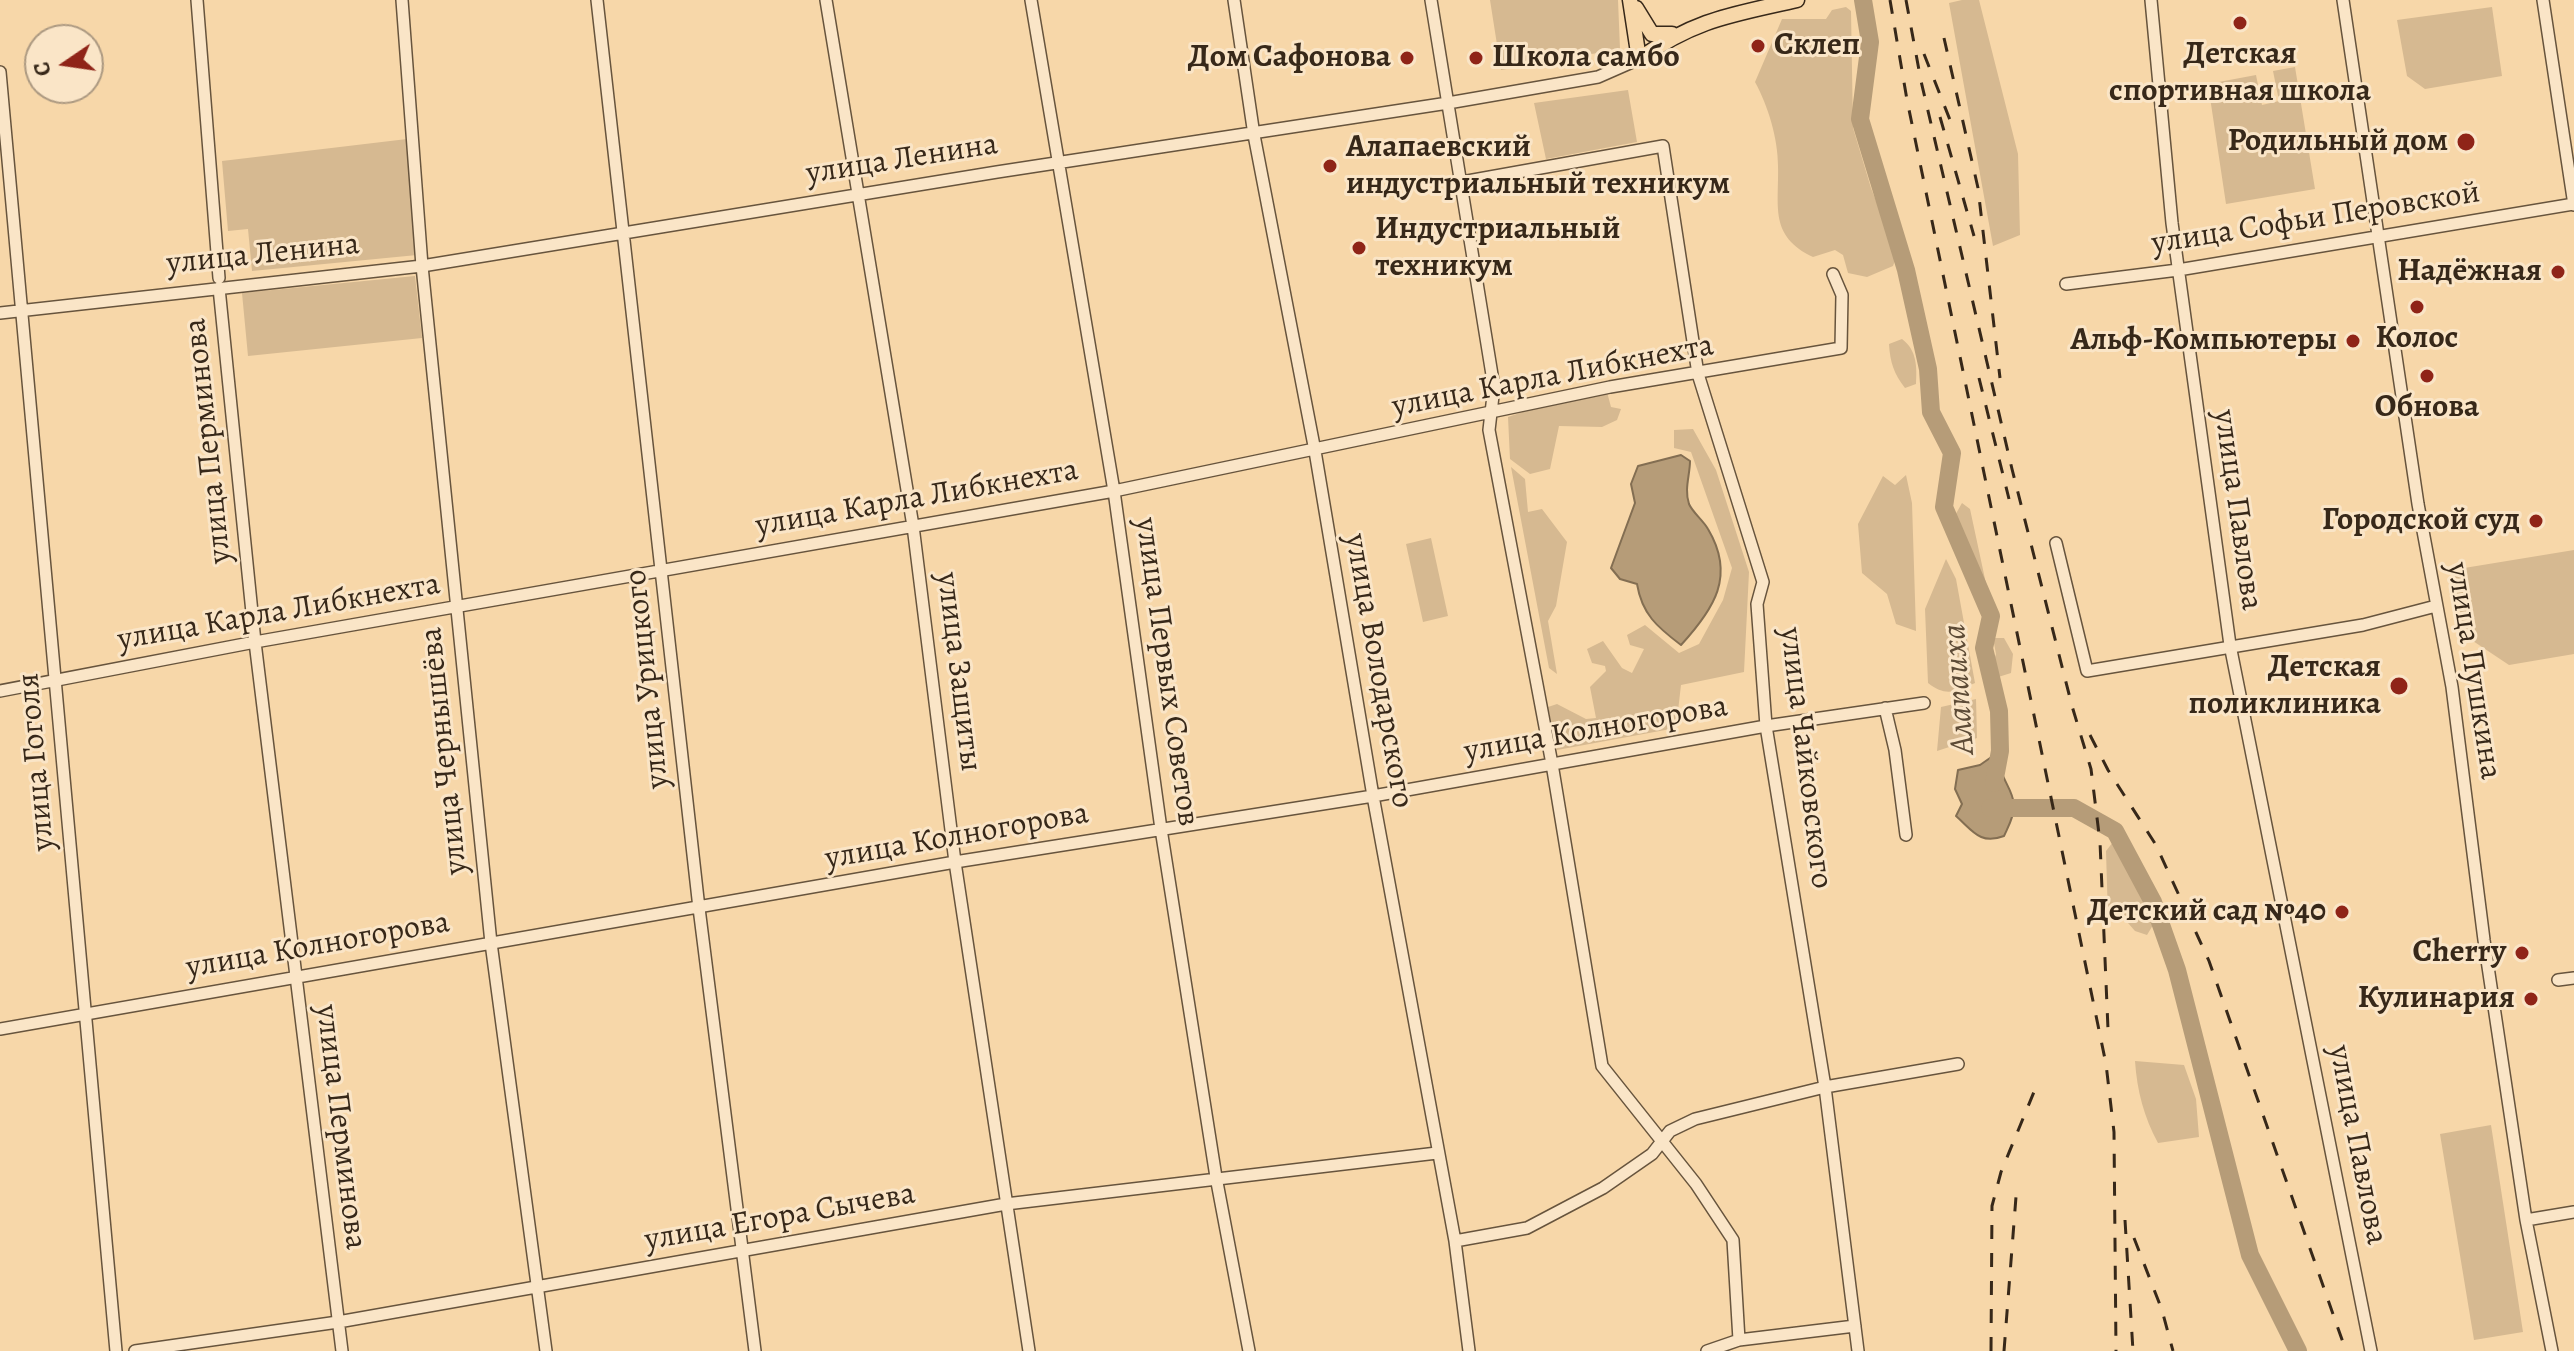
<!DOCTYPE html>
<meta charset="utf-8">
<style>
body{margin:0}
#map{position:relative;width:2574px;height:1351px;overflow:hidden;background:#f7d7a9;font-family:Alegreya,serif}
canvas{display:block}
.north{position:absolute;left:24px;top:24px;width:80px;height:80px;box-sizing:border-box;background:#fae5c7;border:2px solid #ac9981;border-radius:50%;rotate:257deg;font-size:22px;font-weight:700;line-height:32px;text-align:center;color:#372819}
.north::after{content:'';display:block;margin:auto;width:28px;height:36px;background:#8f2418;clip-path:polygon(50% 0,100% 100%,50% 72%,0 100%)}
</style>
<div id="map">
<canvas width="2574" height="1351"></canvas>
<div class="north">С</div>
</div>
<script>
const g = document.querySelector('canvas').getContext('2d');
g.lineJoin = 'round';
function fillPath(path, color) { g.fillStyle = color; g.fill(path, 'evenodd'); }
function trace(path, color, width, dash) { g.strokeStyle = color; g.lineWidth = width; g.lineCap = dash ? 'butt' : 'round'; g.setLineDash(dash || []); g.stroke(path); }
function write(font, color, halo, rows, align = 'center') {
  g.font = font + ' Alegreya,serif'; g.lineWidth = 6; g.setLineDash([]); g.textBaseline = 'middle'; g.strokeStyle = halo; g.fillStyle = color; for (const [text, x, y, turn = 0] of rows) {
    g.save(); g.translate(x, y); g.rotate((+turn || 0) * Math.PI / 180); g.textAlign = isNaN(turn) ? turn : align; if (halo) g.strokeText(text, 0, 0); g.fillText(text, 0, 0); g.restore();
  }
}
fillPath(new Path2D(`
 M1490,0H1618L1620,49L1501,70Z
 M1962,0H1979L2018,154L2020,235L1993,246L1949,3Z
 M1846,7L1851,11L1853,128L1871,188L1897,255L1893,266L1867,277L1848,273L1843,255L1835,250L1813,257C1769,236 1779,207 1778,166C1778,138 1768,106 1755,82L1782,19H1826L1832,10Z
 M2492,7L2502,76L2425,89L2407,76L2397,20Z
 M2295,67L2315,189L2226,204L2208,84L2256,75L2262,105L2279,101L2273,71Z
 M1628,90L1637,142L1546,159L1534,103Z
 M407,139L417,255L252,271L248,229L228,231L222,161Z
 M415,276L422,338L248,356L242,293Z
 M1902,339C1917,350 1917,367 1916,384L1905,388C1894,374 1890,362 1889,344Z
 M1607,392L1611,407L1621,409L1617,420L1602,427L1559,426L1550,469L1530,474L1510,459L1508,417L1546,404Z
 M1693,429L1716,470L1749,572L1744,672L1681,685L1676,728L1557,750L1548,707L1557,704L1586,719L1596,718L1590,687L1606,671L1605,666L1592,663L1587,649L1603,641L1622,668L1632,673L1644,649L1630,645L1627,635L1645,625L1679,653L1699,644L1723,600L1732,568L1691,452L1674,448V430Z
 M1511,467L1525,479L1528,512L1542,509L1567,542L1556,606L1548,621L1557,674L1549,668Z
 M1906,475L1912,503L1916,631L1896,624L1887,594L1862,573L1858,524L1883,476L1895,485Z
 M1962,503L1970,509L1988,593L1974,594L1957,540L1949,526Z
 M1431,538L1448,616L1423,622L1406,544Z
 M2574,550V654L2509,665L2464,635L2452,570Z
 M1946,559L1956,579L1975,683C1955,692 1946,697 1928,683L1925,609Z
 M1993,638H2004L2013,654L2011,673L1992,679L1989,675L1996,654Z
 M1976,699L1977,738L1937,751L1941,707Z
 M2113,842C2129,870 2143,895 2153,925L2147,935L2135,931L2121,915L2108,918L2106,851Z
 M2135,1061L2184,1065L2196,1099L2199,1137L2158,1143C2144,1117 2137,1091 2135,1061Z
 M2491,1125L2523,1332L2474,1340L2440,1134Z`), '#d6b991');
const water = new Path2D(`
 M1681,455L1690,461C1690,475 1684,489 1689,504C1693,513 1703,520 1708,529C1736,576 1714,609 1681,645C1657,627 1642,614 1637,584L1620,579L1611,568L1635,503L1631,484L1638,466Z
 M2000,751C1994,773 2013,786 2014,805C2015,815 2008,827 2004,836C1980,845 1973,831 1956,816L1962,804L1955,789L1958,770L1980,765Z`);
fillPath(water, '#b69c78');
trace(water, '#836e52', 2);
trace(new Path2D(`
 M1863,0L1870,42L1860,119L1906,270L1928,369L1931,412L1952,453L1944,507L1991,616L1984,648L1999,711L2000,751L1994,783
 M1990,808H2074L2115,831L2153,902L2177,970L2250,1255L2298,1351`), '#b69c78', 18);
const minor = new Path2D(`
 M197,0L219,278
 M402,0L422,266L491,943L546,1351
 M597,0L699,908L755,1351
 M826,0L913,526L955,862L1029,1351
 M1031,0L1114,491L1161,829L1216,1177L1249,1351
 M1234,0L1254,135L1315,451L1373,796L1455,1241L1469,1351
 M1431,0L1494,387L1489,430L1552,764L1602,1066L1696,1184L1733,1240L1739,1340
 M2151,0L2172,223L2230,645L2371,1351
 M2343,0L2418,504L2452,687L2484,940L2526,1220L2552,1351
 M2543,0L2574,205
 M0,72L116,1351
 M1462,182L1663,146L1698,374L1763,582L1757,604L1766,726L1825,1087L1858,1351
 M2066,284L2178,270L2574,204
 M219,288L255,642L342,1351
 M0,313L422,266L997,172L1448,103L1598,77L1639,59
 M2056,543L2087,671L2363,625L2436,606
 M0,691L255,642L1114,491L1610,387L1841,348L1842,295L1833,274
 M1885,708L1895,750L1906,835
 M2558,980L2574,978
 M0,1029L955,862L1373,796L1766,726L1924,703
 M2526,1220L2574,1212
 M1455,1241L1527,1228L1603,1188L1652,1154L1670,1131L1695,1119L1825,1087L1958,1064
 M135,1351L338,1322L1006,1204L1437,1153
 M1707,1351L1739,1340L1855,1326`);
const major = new Path2D(`
 M1630,0L1639,59C1696,19 1731,15 1797,0
 M1636,8L1652,34H1672`);
trace(minor, '#67543d', 14);
trace(major, '#372819', 17);
trace(minor, '#fae5c7', 11);
trace(major, '#f7d7a9', 14);
trace(new Path2D(`
 M1890,0L1907,100L2106,1064L2114,1132L2116,1351
 M1906,0L1921,81L2012,469L2072,706L2091,769L2100,842L2108,1029
 M1944,38L1978,188L2000,378
 M1924,54L1952,125
 M1940,117L1974,236
 M1979,378L2009,499
 M2090,735L2108,770L2156,845L2209,961L2346,1351
 M2125,1220L2133,1351
 M2134,1238L2162,1310L2173,1351
 M1991,1351L1992,1206L2001,1172L2036,1087
 M2004,1351L2017,1184`), '#372819', 3, [14, 14]);
for (const [x, y, r, color] of [
 [2240,23,8,"#8f2418"],
 [1758,46,8,"#8f2418"],
 [1407,58,8,"#8f2418"],
 [1476,58,8,"#8f2418"],
 [2466,142,10,"#8f2418"],
 [1330,166,8,"#8f2418"],
 [1359,248,8,"#8f2418"],
 [2558,272,8,"#8f2418"],
 [2417,307,8,"#8f2418"],
 [2353,341,8,"#8f2418"],
 [2427,376,8,"#8f2418"],
 [2536,521,8,"#8f2418"],
 [2399,686,10,"#8f2418"],
 [2342,912,8,"#8f2418"],
 [2522,953,8,"#8f2418"],
 [2531,999,8,"#8f2418"]
]) { const dot = new Path2D(); dot.arc(x, y, r, 0, 2 * Math.PI); g.fillStyle = color; g.fill(dot); trace(dot, '#fae5c7', 3); }
write('bold 32px', '#372819', '#fae5c7', [
 ["Склеп",1774,46,"left"],
 ["Детская",2240,55,"center"],
 ["спортивная школа",2240,92,"center"],
 ["Дом Сафонова",1391,58],
 ["Школа самбо",1492,58,"left"],
 ["Родильный дом",2448,142],
 ["Алапаевский",1346,148,"left"],
 ["индустриальный техникум",1346,185,"left"],
 ["Индустриальный",1375,230,"left"],
 ["техникум",1375,267,"left"],
 ["Надёжная",2542,272],
 ["Колос",2417,339,"center"],
 ["Альф-Компьютеры",2337,341],
 ["Обнова",2427,408,"center"],
 ["Городской суд",2520,521],
 ["Детская",2381,668],
 ["поликлиника",2381,705],
 ["Детский сад №40",2326,912],
 ["Cherry",2506,953],
 ["Кулинария",2515,999]
], 'right');
write('32px', '#372819', '#fae5c7', [
 ["улица Ленина",902,160,-9],
 ["улица Софьи Перовской",2316,219,-9],
 ["улица Ленина",263,255,-6],
 ["улица Карла Либкнехта",1553,377,-11],
 ["улица Перминова",209,441,-96],
 ["улица Карла Либкнехта",917,499,-10],
 ["улица Павлова",2237,510,82],
 ["улица Карла Либкнехта",279,613,-10],
 ["улица Володарского",1378,671,80],
 ["улица Пушкина",2473,671,81],
 ["улица Защиты",958,672,83],
 ["улица Первых Советов",1166,672,82],
 ["улица Урицкого",648,679,-96],
 ["улица Колногорова",1596,730,-10],
 ["улица Чернышёва",445,751,-96],
 ["улица Чайковского",1805,758,83],
 ["улица Гоголя",37,762,-95],
 ["улица Колногорова",957,837,-10],
 ["улица Колногорова",318,946,-10],
 ["улица Перминова",340,1127,83],
 ["улица Павлова",2357,1145,79],
 ["улица Егора Сычева",780,1218,-10]
]);
write('italic 34px', '#5d4b36', '#fae5c7', [
 ["Алапаиха",1960,689,-94]
]);
</script>
